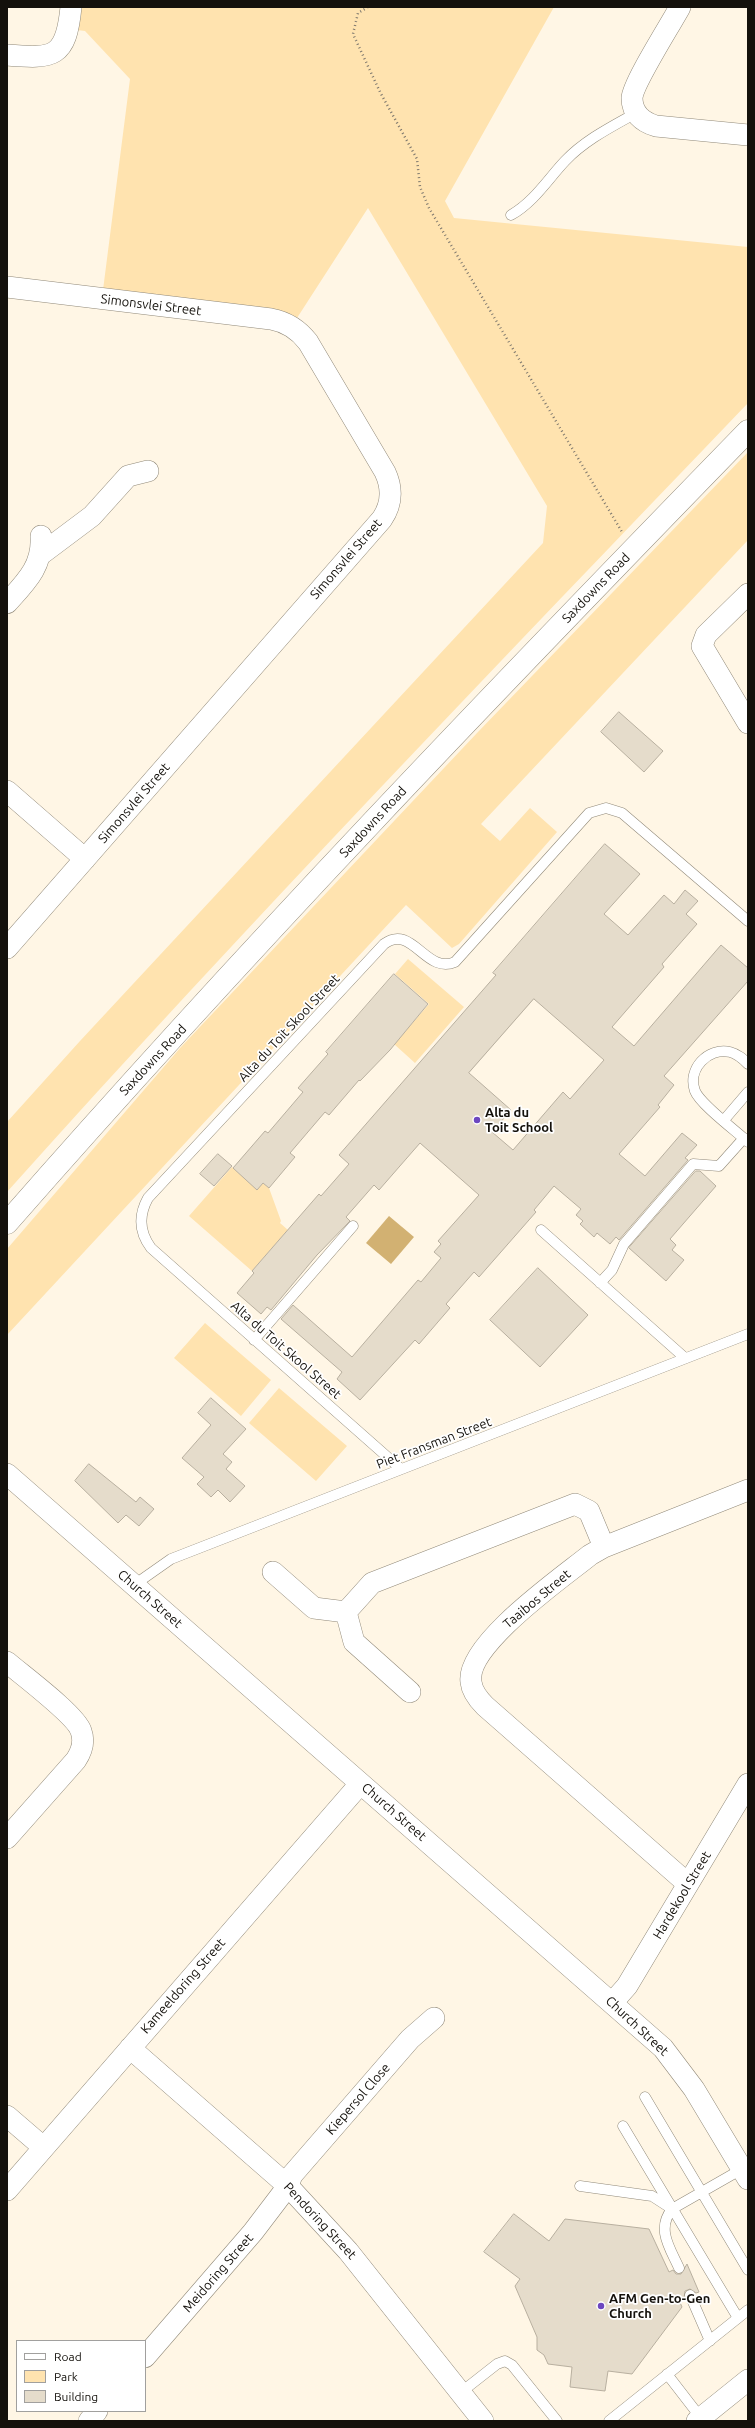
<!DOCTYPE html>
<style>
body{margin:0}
#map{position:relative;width:755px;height:2428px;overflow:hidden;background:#fff6e5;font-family:Ubuntu,sans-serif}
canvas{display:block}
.frame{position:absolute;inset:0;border:8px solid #14110c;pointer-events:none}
.legend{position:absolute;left:16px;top:2340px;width:130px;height:72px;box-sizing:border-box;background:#fff;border:1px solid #a1a09e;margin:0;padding:5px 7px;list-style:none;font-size:12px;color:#14110c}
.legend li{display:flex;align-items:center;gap:8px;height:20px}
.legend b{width:20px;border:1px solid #a1a09e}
</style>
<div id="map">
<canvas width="755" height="2428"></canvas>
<div class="frame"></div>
<ul class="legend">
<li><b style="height:5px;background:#fff"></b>Road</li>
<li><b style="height:11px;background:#ffe3af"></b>Park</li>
<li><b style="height:11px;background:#e5dccb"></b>Building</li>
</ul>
</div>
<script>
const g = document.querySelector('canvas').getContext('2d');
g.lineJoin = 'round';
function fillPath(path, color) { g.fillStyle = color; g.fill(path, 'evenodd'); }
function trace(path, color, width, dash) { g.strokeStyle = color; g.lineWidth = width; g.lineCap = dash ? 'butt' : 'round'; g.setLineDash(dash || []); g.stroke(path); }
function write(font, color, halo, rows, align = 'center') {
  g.font = font + ' Ubuntu,sans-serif'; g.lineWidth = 3.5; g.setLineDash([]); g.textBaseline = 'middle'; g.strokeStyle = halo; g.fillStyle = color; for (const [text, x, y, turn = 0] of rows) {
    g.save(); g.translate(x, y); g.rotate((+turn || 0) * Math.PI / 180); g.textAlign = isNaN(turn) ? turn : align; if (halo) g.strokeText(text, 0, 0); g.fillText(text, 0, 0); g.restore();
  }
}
fillPath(new Path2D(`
 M80,7H554L445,201L454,218L748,247V403C498,664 248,923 7,1192V1122L80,1041L543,543L547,506L368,208L297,318L103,290L130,79L85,31L77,30Z
 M748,452V540L481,824L500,841L530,808L557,832L459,944L452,948L406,905L7,1335V1249L181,1047L477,733Z
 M408,959L464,1007L415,1063L394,1044L429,1004L395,974Z
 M232,1167L257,1189L263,1183L269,1188L281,1221L280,1223L288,1230L252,1271L189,1216Z
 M205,1323L271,1380L241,1416L174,1358Z
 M279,1388L347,1446L316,1481L249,1423Z`), '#ffe3af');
fillPath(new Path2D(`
 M389,1216L414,1237L391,1264L366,1243Z`), '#d2b172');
const building = new Path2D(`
 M619,712L663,751L644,772L601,732Z
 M605,844L640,874L604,914L628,935L664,895L674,904L685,890L698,901L686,914L697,924L662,964L664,967L612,1027L634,1046L721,945L748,968V981L664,1076L674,1085L658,1105L660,1107L619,1154L645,1176L682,1133L697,1145L685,1158L688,1160L619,1240L616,1237L610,1244L597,1233L594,1237L580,1224L583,1221L576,1215L581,1209L554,1186L534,1210L536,1212L479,1277L474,1272L446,1304L450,1308L419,1344L415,1340L360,1400L337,1379L342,1372L281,1319L293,1305L352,1357L418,1280L421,1282L441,1258L434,1252L441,1244L438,1241L479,1195L420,1143L379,1190L374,1185L346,1217L350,1221L317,1255L271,1310L267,1307L261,1314L237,1293L254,1273L252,1271L319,1194L321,1196L349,1164L339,1155L496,975L493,973ZM534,999L604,1060L570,1099L563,1092L513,1150L492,1132L511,1110L469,1073Z
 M394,974L428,1004L390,1050L360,1081L359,1080L329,1115L325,1112L290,1153L295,1157L269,1188L263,1183L257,1190L233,1168L265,1131L268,1133L303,1092L298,1088L328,1054L326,1052Z
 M218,1154L232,1166L214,1186L200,1174Z
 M696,1171H700L716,1186L670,1239L676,1245L672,1250L684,1260L666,1281L629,1248Z
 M538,1268L588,1315L540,1367L490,1320Z
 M211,1398L246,1429L223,1454L232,1462L226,1469L245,1486L230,1502L218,1490L211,1497L197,1484L204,1477L182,1458L211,1425L198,1413Z
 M89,1464L136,1502L140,1497L154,1509L139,1526L126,1515L118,1523L75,1481Z
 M514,2214L549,2241L565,2219L649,2229L669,2272L673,2270L676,2274H681L687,2264L699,2292L696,2293L690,2289L685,2291L684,2298L679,2300L682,2307L632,2374L608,2371L605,2391L570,2387L572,2367L548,2364L544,2355L537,2350V2337L515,2286L520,2279L484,2252Z`);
fillPath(building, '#e5dccb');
trace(building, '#b8af9f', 1);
const service = new Path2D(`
 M511,215C534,202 548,179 565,161C585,140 611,127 636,113
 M748,1064C743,1059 738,1054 730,1052C708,1047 687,1069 695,1091C700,1104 736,1131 748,1142
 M724,1120L748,1092
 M541,1230L685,1358
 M600,1283L612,1270L624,1244L693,1164L719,1166L744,1138
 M254,1340L353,1226
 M401,1469L151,1248C139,1232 138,1216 148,1198L384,944C412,923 426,975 455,962L589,813L606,808L622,813L748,921
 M134,1585L171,1559L748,1334
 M645,2097L748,2270
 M623,2126L738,2318
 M580,2186L652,2196L669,2207
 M679,2268C670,2248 656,2229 672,2209L742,2169
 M690,2295L710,2341
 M667,2374L701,2418
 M460,2393L497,2364L505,2361L512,2365L557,2421
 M609,2421L748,2310`);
const minor = new Path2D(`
 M680,7C671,24 633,83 632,98C632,113 642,122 656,126L748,135
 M7,55C54,59 66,58 71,7
 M7,287L271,319C287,322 298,329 308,342L385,472C393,489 392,504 382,519L7,948
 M40,555L92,516L128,476L148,471
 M748,594L706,635L702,646L748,723
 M7,603C26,582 43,566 41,536
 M7,791L85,859
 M7,1474L663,2048L694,2089L748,2179
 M273,1572L314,1608L346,1612
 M7,1662C22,1675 76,1715 81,1731C85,1742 82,1751 76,1760L7,1838
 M410,1692L354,1642L346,1612L372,1583L575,1504L589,1511L604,1547
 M688,1884L485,1706C479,1700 472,1691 471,1682C465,1645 563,1577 590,1555L604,1547L748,1490
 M612,2003L627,1986L748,1784
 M130,2048L288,2186L348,2251L483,2421
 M7,2116L43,2147
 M7,2190L360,1784
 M145,2357L253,2232L288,2186L292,2175L410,2039L434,2018
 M89,2421L97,2411
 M697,2421L748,2380`);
const tertiary = new Path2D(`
 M7,1223C245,951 496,690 748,431`);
trace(service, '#918979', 11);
trace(minor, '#918979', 22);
trace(tertiary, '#918979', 23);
trace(new Path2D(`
 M368,7L358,13L353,34L380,92L417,159L420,187L429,208L622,532`), '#807a6f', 2.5, [1, 3]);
trace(service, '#fff', 10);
trace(minor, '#fff', 21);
trace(tertiary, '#fff', 22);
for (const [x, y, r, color] of [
 [477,1120,4,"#6c47c0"],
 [601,2306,4,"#6c47c0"]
]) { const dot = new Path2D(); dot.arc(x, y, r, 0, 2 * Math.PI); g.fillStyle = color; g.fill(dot); trace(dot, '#fff', 1.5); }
write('13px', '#14110c', '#fff', [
 ["Simonsvlei Street",151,305,7],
 ["Simonsvlei Street",346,559,-49],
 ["Saxdowns Road",596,588,-46],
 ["Simonsvlei Street",134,803,-49],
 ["Saxdowns Road",373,822,-47],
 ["Alta du Toit Skool Street",289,1028,-47],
 ["Saxdowns Road",153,1060,-47],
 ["Alta du Toit Skool Street",286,1350,41],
 ["Piet Fransman Street",434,1443,-21],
 ["Church Street",150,1599,41],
 ["Taaibos Street",537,1599,-40],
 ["Church Street",394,1812,41],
 ["Hardekool Street",682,1895,-59],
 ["Kameeldoring Street",183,1986,-49],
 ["Church Street",637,2026,43],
 ["Kiepersol Close",358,2099,-49],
 ["Pendoring Street",320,2221,47],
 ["Meidoring Street",218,2273,-49]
]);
write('bold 13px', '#14110c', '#fff', [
 ["Alta du",485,1113],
 ["Toit School",485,1128],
 ["AFM Gen-to-Gen",609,2299],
 ["Church",609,2314]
], 'left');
</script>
